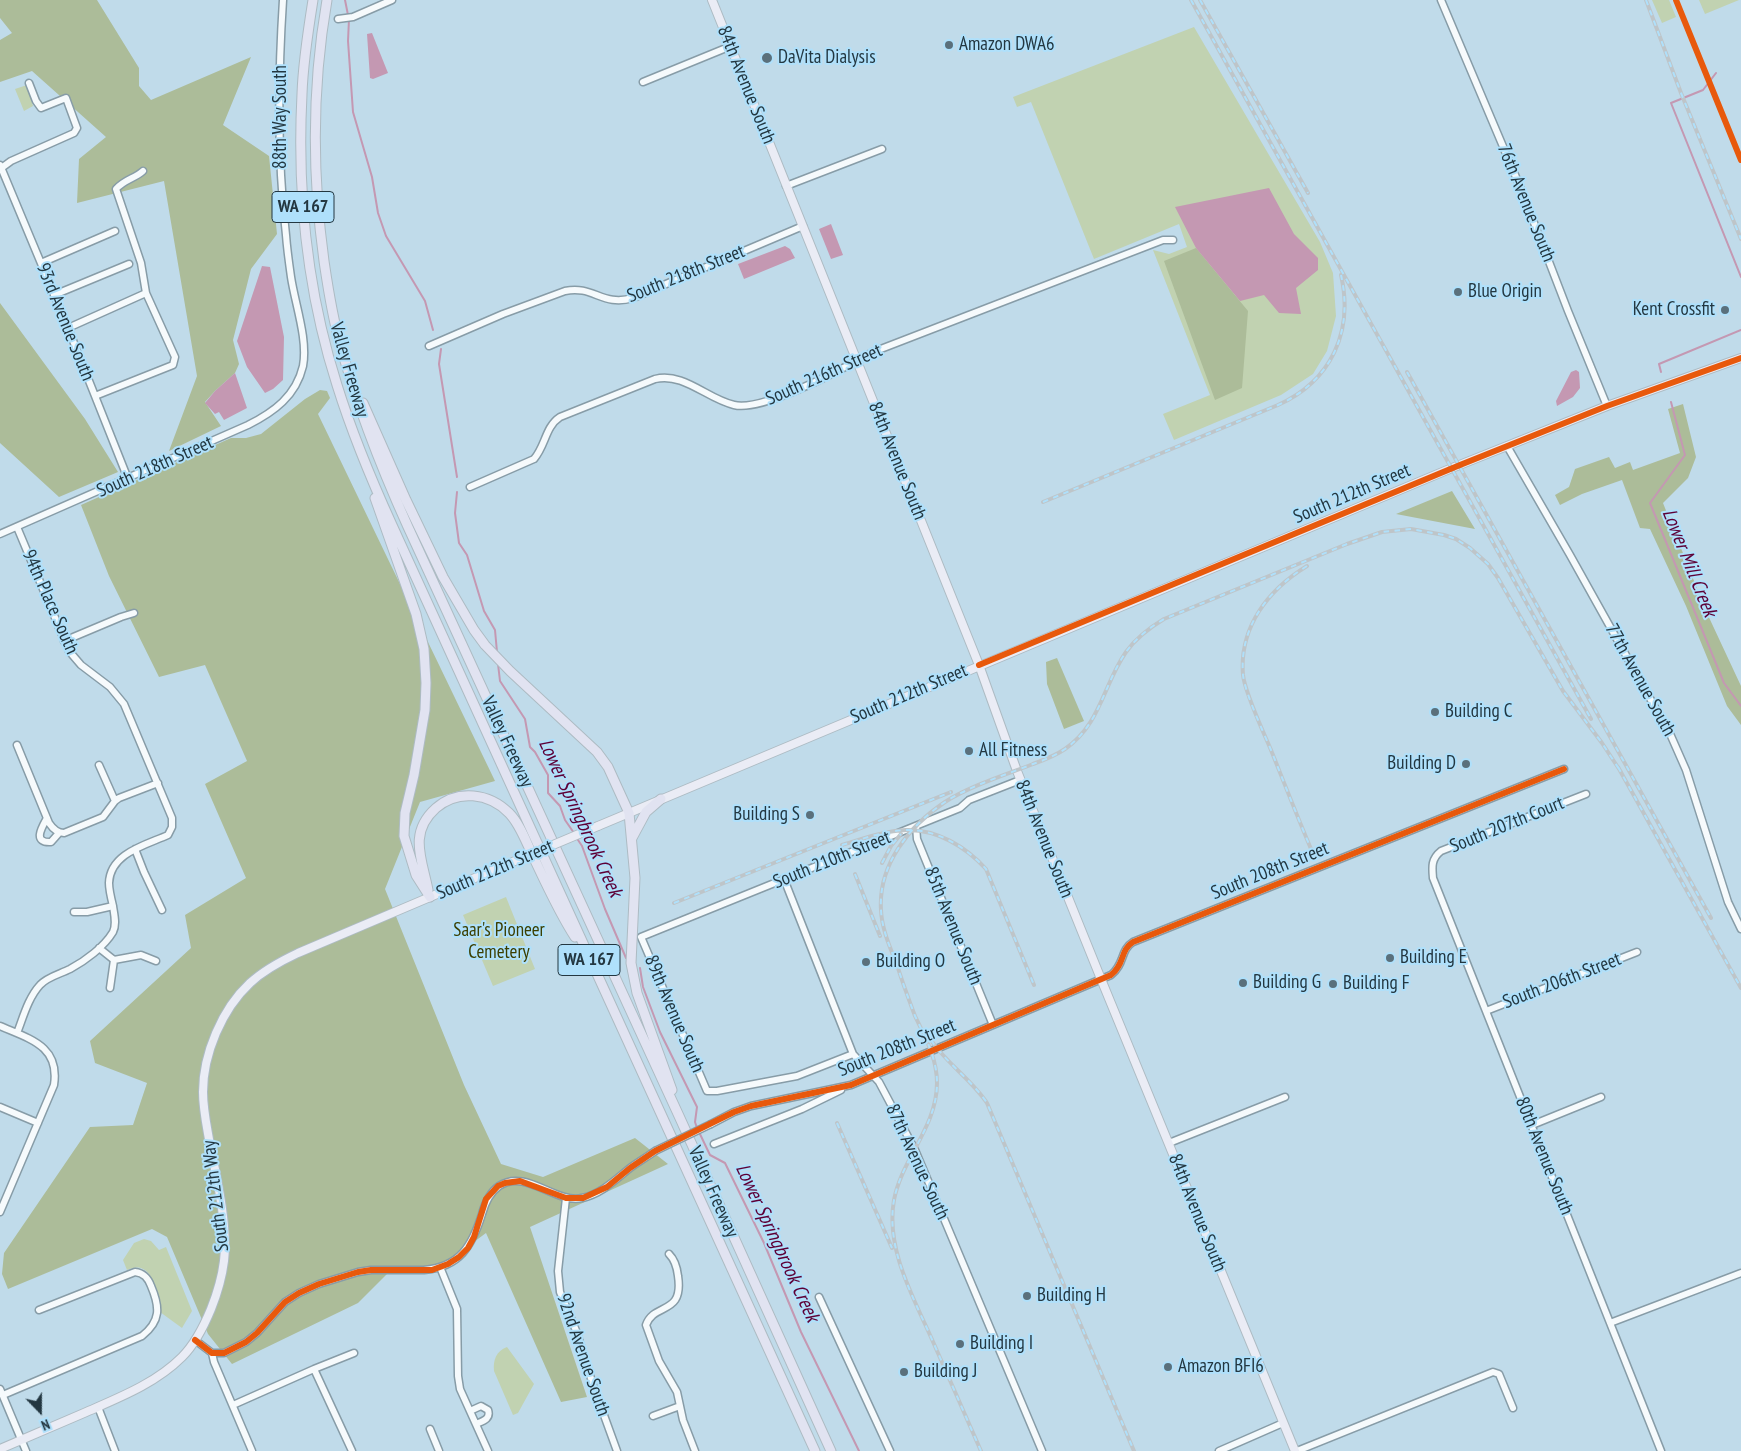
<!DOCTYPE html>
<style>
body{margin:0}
#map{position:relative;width:1741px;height:1451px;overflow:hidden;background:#c0dbea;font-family:"PT Sans Narrow",sans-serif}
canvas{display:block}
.north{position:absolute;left:15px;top:1386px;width:50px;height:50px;-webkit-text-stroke:4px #afe0fb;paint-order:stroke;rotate:158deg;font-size:14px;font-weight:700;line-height:20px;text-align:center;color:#233741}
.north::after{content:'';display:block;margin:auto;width:18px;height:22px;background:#233741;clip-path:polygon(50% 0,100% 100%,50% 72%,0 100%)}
</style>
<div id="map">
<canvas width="1741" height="1451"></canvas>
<div class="north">N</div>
</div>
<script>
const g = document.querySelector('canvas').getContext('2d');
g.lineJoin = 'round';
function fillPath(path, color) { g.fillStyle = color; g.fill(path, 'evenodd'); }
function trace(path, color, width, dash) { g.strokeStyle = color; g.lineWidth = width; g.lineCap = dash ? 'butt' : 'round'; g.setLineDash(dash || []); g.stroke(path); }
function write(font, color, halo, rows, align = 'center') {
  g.font = font + ' "PT Sans Narrow",sans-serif'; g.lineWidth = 4; g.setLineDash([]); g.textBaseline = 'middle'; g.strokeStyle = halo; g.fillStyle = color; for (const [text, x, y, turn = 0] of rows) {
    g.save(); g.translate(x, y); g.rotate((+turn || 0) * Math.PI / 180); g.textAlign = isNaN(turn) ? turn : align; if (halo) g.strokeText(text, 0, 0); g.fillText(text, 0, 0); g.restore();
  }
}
fillPath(new Path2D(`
 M1652,0H1669L1676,17L1662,23Z
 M1699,0H1739L1705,14Z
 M1194,27L1320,242L1333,273L1336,316L1327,351L1313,374L1281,395L1174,440L1163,414L1210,395L1153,250L1169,254L1187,247L1179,224L1094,259L1031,102L1017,107L1013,97Z
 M27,85L33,106L24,111L15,89Z
 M506,897L535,969L493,986L463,915Z
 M144,1239L151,1241L159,1250L166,1247L192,1311L182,1328L160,1312C162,1302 153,1273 143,1269C137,1266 133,1268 127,1270L123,1260L134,1243Z
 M507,1347L534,1384L518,1413L513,1415L494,1371C493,1360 496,1351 507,1347Z`), '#c1d2b1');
fillPath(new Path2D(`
 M0,0H97L139,68V86L151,100L251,57L223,125L269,156L277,234L251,269L233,340L239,364L235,373L215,391L205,402L221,426L169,451L197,376L164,181L77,203L79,159L106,137L32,71L0,82V40L12,33L0,18Z
 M1196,248L1248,311L1242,388L1215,400L1164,261Z
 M0,303L85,419L118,472L59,497L0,443Z
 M320,390L327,391L330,398L318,414L495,781L420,802L385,889L464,1085L501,1164L543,1177L635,1138L668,1164L530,1227L587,1397L561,1402L486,1233L440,1267L391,1270L358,1303L232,1364L208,1334L167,1237L152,1229L8,1289L2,1274L4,1253L90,1127L133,1125L147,1083L95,1063L90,1041L191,948L185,915L246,878L205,784L247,761L205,665L159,677L109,576L81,505L231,438H246L261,434L305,399Z
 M1683,404L1696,457L1688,478L1663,503L1706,611L1741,686V725L1727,706L1686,606L1650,529L1640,528L1622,480L1582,494L1560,505L1555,495L1569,487L1575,469L1609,457L1615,468L1630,462L1633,470L1680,453L1668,409Z
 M1452,491L1475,529L1396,514Z
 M1057,658L1084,721L1064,729L1047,684L1046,662Z`), '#acbc99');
fillPath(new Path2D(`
 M372,33L388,73L373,79L370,78L367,34Z
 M1269,188L1294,234L1318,258V270L1296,288L1301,314L1279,313L1264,295L1240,301L1196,248L1175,207Z
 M831,224L843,255L831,259L819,229Z
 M785,246L790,249L795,258L744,279L738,264Z
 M262,266L270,267L284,337L283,380L273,389L265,393L247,367L237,341Z
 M1576,370L1579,372L1580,388L1573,397L1557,406L1556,401L1571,372Z
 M235,373L247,408L224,420L219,412L215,414L205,403L215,391Z`), '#c498b2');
trace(new Path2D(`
 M345,0L348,15
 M349,19L348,41L353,112L372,177L378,213L386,236L425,301L433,330
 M1716,73L1703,90L1671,103L1741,277
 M441,349L439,364L457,477
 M1661,372L1659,364L1741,330
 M1671,402L1685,455L1650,503L1724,683L1741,706
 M457,492L455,513L459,543L467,555L484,611L495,630L497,652
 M498,664L500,681L525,719L530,747L535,752L548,775V793L560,806L565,820L574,833
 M576,837L582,846L605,909L626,958
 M640,968L643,987L660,1032L697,1107L695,1122L697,1128
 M699,1132L710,1155L725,1163L764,1243L801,1332L859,1451`), '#c498b2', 2);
const minor = new Path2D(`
 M1441,0L1521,189L1568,311L1607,406
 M338,19L353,17L392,0
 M643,82L731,46
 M0,165L68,328L128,479
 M0,169L11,161L74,133L77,128L66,98L41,108L36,101L29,83
 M786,186L882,149
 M41,263L115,231
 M54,295L129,264
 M68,328L146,293
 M429,346L503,314L565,291C594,285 602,307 633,298L803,226
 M95,396L173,365L175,357L146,293L141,263L116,189C125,179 134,179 143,171
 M1507,446L1570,555L1671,736L1686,770L1728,902L1741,929
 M470,487L534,459C546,445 545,427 560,417L655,379C684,372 707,399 734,405C763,412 846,367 873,352L1163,240H1173
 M0,534L248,425C274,412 296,396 303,366C308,339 295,304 291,277C289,263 287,249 286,235C277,158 278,78 283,0
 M64,641L121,617L134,613
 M17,745L49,823C53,829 57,833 64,833L103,817L115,801L119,798L158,783
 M99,765L115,801
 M1586,794L1441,851C1431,859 1432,867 1433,878L1661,1451
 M47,818C42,827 32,843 51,842L59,833
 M916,826L917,839L993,1025
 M135,849L144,872L162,910
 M784,879L853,1054L879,1082L915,1150L1042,1451
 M74,912H87L113,906
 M99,948L114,960
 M114,960L141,955L156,961
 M110,988L114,960
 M1486,1011L1637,952
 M0,1026C30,1039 60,1046 54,1085L0,1212
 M17,1033C23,1018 28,998 40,985C47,977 60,974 70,969C85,961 104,947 113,932C117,924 114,914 113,906C111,898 109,890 109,883C110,853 146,845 168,835L172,827V818L124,704L110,687L81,665L69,651L17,527
 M853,1054L797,1076L717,1091H707L641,937L960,808L969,800L1020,780
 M0,1107L38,1123
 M711,1124L734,1112L751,1106L851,1085L1111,975C1125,964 1120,950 1133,942L1564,769
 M1532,1125L1601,1097
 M1169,1143L1285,1097
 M714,1144L802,1109L841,1090
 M566,1198L558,1271L560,1292L577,1333L593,1385L617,1451
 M669,1254C675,1260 677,1267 678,1276C684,1316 654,1302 646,1325L659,1361L677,1392L683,1420L695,1451
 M440,1267L457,1309L458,1376L460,1389L488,1451
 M819,1297L890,1451
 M1610,1323L1741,1273
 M195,1340L212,1353H224L246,1342L257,1333L285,1302L299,1293L319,1284L358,1272L371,1270H424C460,1267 472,1246 482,1214C485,1203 489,1193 499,1186C526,1168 555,1204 582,1198C601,1194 615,1180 630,1168C638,1162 647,1157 655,1151
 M212,1353L214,1362L252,1451
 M314,1369L352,1451
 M0,1389L26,1451
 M3,1395L142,1336C161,1321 160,1307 151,1286C148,1278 144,1273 135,1272L39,1310
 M233,1405L314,1369L354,1353
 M98,1407L115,1451
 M470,1411L481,1406L488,1410C491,1419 483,1421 476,1424
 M653,1416L680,1406
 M430,1429L439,1451
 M1219,1451L1283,1423
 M1297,1451L1493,1372L1499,1374L1513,1408`);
const major = new Path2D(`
 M712,0L979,665L1017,771L1101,979L1295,1451
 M598,826L1452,468L1607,406L1741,358
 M0,1449C28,1437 56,1425 84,1413C118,1398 155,1384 182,1357C195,1344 204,1326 211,1309C217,1294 222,1277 224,1261C228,1226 217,1179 210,1145C207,1127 203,1110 203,1092C203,1054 222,1009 250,983C264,970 281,961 298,953L522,858`);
const highway = new Path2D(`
 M313,0C308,31 303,62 302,94C297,191 307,291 337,385C352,433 371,479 392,525L815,1451
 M327,0C312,86 312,174 324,261C328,288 332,316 340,343C357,406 381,467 408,527L679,1116L831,1451
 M363,403L406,500L443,577L474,630L485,645L510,671L597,752L608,767L629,813L635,878L631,963L637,993L672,1090
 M375,498L416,614L424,649L426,683L425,710L414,775L405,813L404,836L416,875L430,897
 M632,838L646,812L661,799
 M428,890C422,859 408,833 436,808C458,789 489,793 509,813C519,823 525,839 531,852C545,881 558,911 575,937`);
trace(minor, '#879ca7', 9);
trace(major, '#adbbc3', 10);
trace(highway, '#adbbc3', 11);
trace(minor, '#f6fafc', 6);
trace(major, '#eaecf5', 8);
trace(highway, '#e1e3f1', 9);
const rail = new Path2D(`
 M1191,0L1591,719
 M1200,0L1308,193
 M1646,0L1681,93L1741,239
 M1407,372L1711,918
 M1043,502L1278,405C1331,381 1354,332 1341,275
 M1307,566C1268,590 1239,627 1243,675C1245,693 1263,731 1271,750C1285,785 1299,821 1314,856
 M1618,767L1741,988
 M842,845C862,839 884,831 906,830C937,829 966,847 986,869L1034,985
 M882,863L891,846L901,834
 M855,874L880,936
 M674,903L951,792
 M931,1040C947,1064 971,1079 987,1103L1134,1451
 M837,1123L892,1248
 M981,1451C965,1415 950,1380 934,1344C915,1300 885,1250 894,1200C902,1158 937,1127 937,1083C937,1058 925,1037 915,1016C909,1000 903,984 898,968C891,949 882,931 881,910C878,865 909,826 945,802C970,786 1005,775 1033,764C1044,760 1055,756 1065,749C1101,724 1103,685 1126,652C1136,638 1149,628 1164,619L1347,544L1382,532L1411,529L1444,535L1456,539L1470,548L1488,564L1498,578L1563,691L1602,743L1621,772`);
trace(rail, '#bec5c9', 4);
trace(rail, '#afe0fb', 2, [5.5]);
const minorBridge = new Path2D(`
 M655,1151L711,1124`);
const majorBridge = new Path2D(`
 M522,858L598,826`);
trace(minorBridge, '#879ca7', 9, []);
trace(majorBridge, '#adbbc3', 10, []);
trace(minorBridge, '#f6fafc', 6);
trace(majorBridge, '#eaecf5', 8);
trace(new Path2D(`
 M1676,0L1741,160
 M979,665L1460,465L1607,406L1741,358
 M195,1340L212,1353H224L246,1342L257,1333L285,1302L299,1293L319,1284L358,1272L371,1270H432L448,1264L459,1257L468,1248L474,1237L486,1199L498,1186L505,1183L520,1181L566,1198H583L607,1187L630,1168L655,1151L734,1112L751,1106L851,1085L1111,975C1125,964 1120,950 1133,942L1564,769`), '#e8590c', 6);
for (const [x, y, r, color] of [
 [949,45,5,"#5a707c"],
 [767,58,6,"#5a707c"],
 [1458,292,5,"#5a707c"],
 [1725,310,5,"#5a707c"],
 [1435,712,5,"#5a707c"],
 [969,751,5,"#5a707c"],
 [1466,764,5,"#5a707c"],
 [810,815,5,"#5a707c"],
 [1390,958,5,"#5a707c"],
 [866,962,5,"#5a707c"],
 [1243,983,5,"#5a707c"],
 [1333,984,5,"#5a707c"],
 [1027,1296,5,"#5a707c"],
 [960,1344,5,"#5a707c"],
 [1168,1367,5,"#5a707c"],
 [904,1372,5,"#5a707c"]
]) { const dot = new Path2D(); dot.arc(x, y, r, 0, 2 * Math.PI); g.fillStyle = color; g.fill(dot); trace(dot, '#afe0fb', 2); }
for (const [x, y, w] of [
 [303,207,62],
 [589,960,62]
]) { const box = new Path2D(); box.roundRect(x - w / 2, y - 15.5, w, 31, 4); g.fillStyle = '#afe0fb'; g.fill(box); trace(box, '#233741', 1); }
write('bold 18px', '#233741', null, [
 ["WA 167",303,207],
 ["WA 167",589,960]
]);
write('19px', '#233741', '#afe0fb', [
 ["Amazon DWA6",959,45],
 ["DaVita Dialysis",778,58],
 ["Blue Origin",1468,292],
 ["Kent Crossfit",1715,310,"right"],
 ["Building C",1445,712],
 ["All Fitness",979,751],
 ["Building D",1456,764,"right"],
 ["Building S",800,815,"right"],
 ["Building E",1400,958],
 ["Building O",876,962],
 ["Building G",1253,983],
 ["Building F",1343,984],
 ["Building H",1037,1296],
 ["Building I",970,1344],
 ["Amazon BFI6",1178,1367],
 ["Building J",914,1372]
], 'left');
write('19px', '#233741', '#afe0fb', [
 ["84th Avenue South",746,85,68],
 ["88th Way South",281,117,-90],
 ["76th Avenue South",1526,203,68],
 ["South 218th Street",686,274,-22],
 ["93rd Avenue South",65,322,68],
 ["Valley Freeway",349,370,74],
 ["South 216th Street",824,375,-24],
 ["84th Avenue South",897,461,68],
 ["South 218th Street",155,467,-24],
 ["South 212th Street",1352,494,-23],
 ["94th Place South",50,602,66],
 ["77th Avenue South",1640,680,61],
 ["South 212th Street",909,694,-23],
 ["Valley Freeway",507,742,65],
 ["South 207th Court",1507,825,-22],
 ["84th Avenue South",1044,839,68],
 ["South 210th Street",832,860,-22],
 ["South 212th Street",495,870,-23],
 ["South 208th Street",1270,871,-22],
 ["85th Avenue South",953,926,68],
 ["South 206th Street",1562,981,-21],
 ["89th Avenue South",674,1014,67],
 ["South 208th Street",897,1048,-22],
 ["80th Avenue South",1544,1156,68],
 ["87th Avenue South",917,1162,65],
 ["Valley Freeway",713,1192,66],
 ["South 212th Way",216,1196,-97],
 ["84th Avenue South",1197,1213,68],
 ["92nd Avenue South",583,1355,71]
]);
write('19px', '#3b3e00', '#afe0fb', [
 ["Saar's Pioneer",499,931],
 ["Cemetery",499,953]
]);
write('italic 20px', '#5d0036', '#afe0fb', [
 ["Lower Mill Creek",1689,563,68],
 ["Lower Springbrook Creek",580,818,65],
 ["Lower Springbrook Creek",777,1243,65]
]);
</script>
